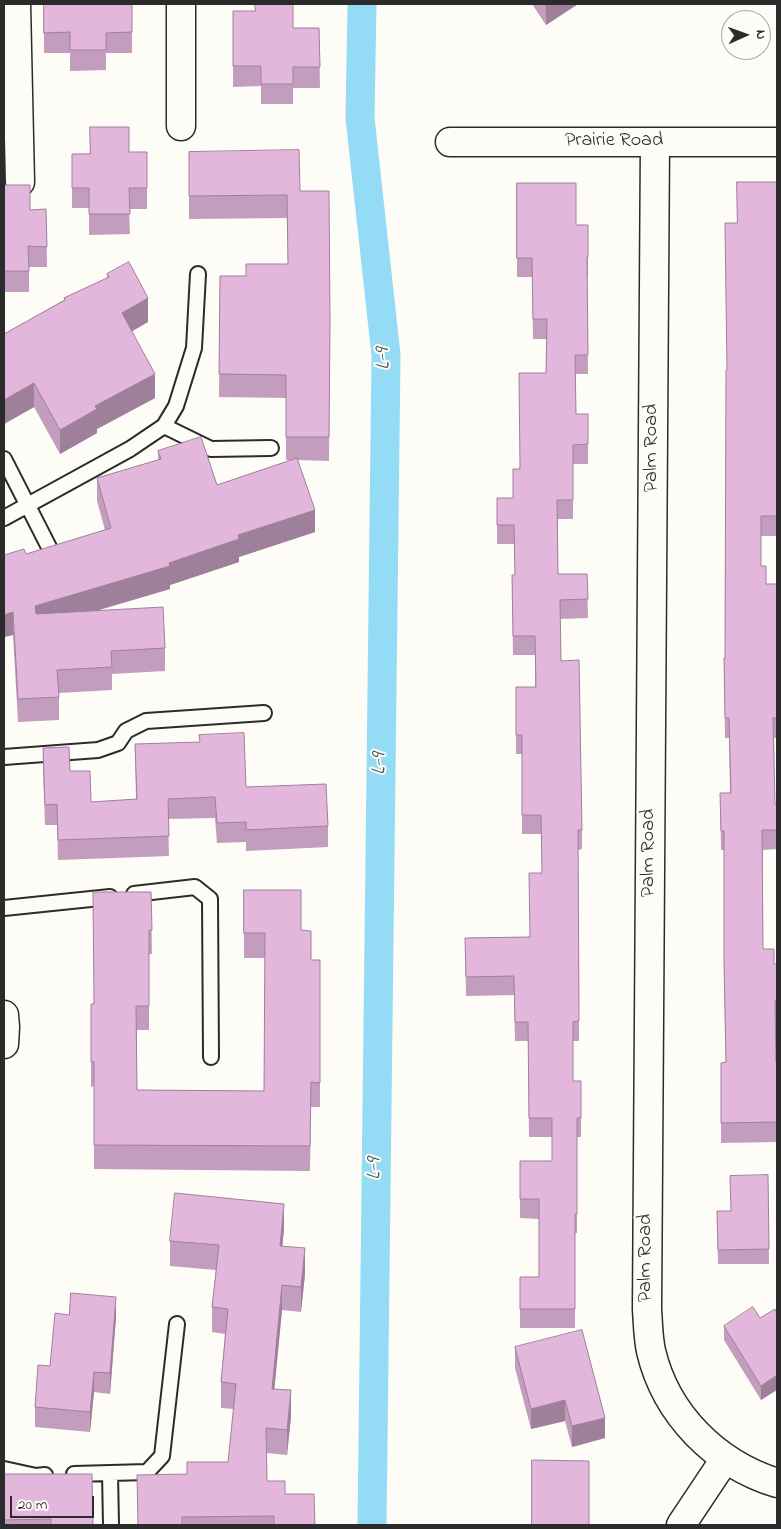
<!DOCTYPE html>
<style>
body{margin:0}
#map{position:relative;width:781px;height:1529px;overflow:hidden;background:#fdfcf7;font-family:"Indie Flower",sans-serif}
canvas{display:block}
.frame{position:absolute;inset:0;border:5px solid #2b2b2b;pointer-events:none}
.north{position:absolute;left:721px;top:10px;width:50px;height:50px;box-sizing:border-box;background:#fdfcf7;border:1px solid #a9a8a5;border-radius:50%;rotate:88deg;font-size:14px;font-weight:700;line-height:20px;text-align:center;color:#2b2b2b}
.north::after{content:'';display:block;margin:auto;width:18px;height:22px;background:#2b2b2b;clip-path:polygon(50% 0,100% 100%,50% 72%,0 100%)}
.scale{position:absolute;left:10px;top:1496px;width:84px;height:22px;box-sizing:border-box;border:2px solid #2b2b2b;border-top:0;padding-left:6px;font-size:15px;line-height:18px;white-space:nowrap;color:#2b2b2b;-webkit-text-stroke:4px #fdfcf7;paint-order:stroke}
</style>
<div id="map">
<canvas width="781" height="1529"></canvas>
<div class="frame"></div>
<div class="north">N</div>
<div class="scale">20 m</div>
</div>
<script>
const g = document.querySelector('canvas').getContext('2d');
g.lineJoin = 'round';
function trace(path, color, width, dash) { g.strokeStyle = color; g.lineWidth = width; g.lineCap = dash ? 'butt' : 'round'; g.setLineDash(dash || []); g.stroke(path); }
function fillPath(path, color) { g.fillStyle = color; g.fill(path, 'evenodd'); }
function write(font, color, halo, rows, align = 'center') {
  g.font = font + ' "Indie Flower",sans-serif'; g.lineWidth = 4; g.setLineDash([]); g.textBaseline = 'middle'; g.strokeStyle = halo; g.fillStyle = color; for (const [text, x, y, turn = 0] of rows) {
    g.save(); g.translate(x, y); g.rotate((+turn || 0) * Math.PI / 180); g.textAlign = isNaN(turn) ? turn : align; if (halo) g.strokeText(text, 0, 0); g.fillText(text, 0, 0); g.restore();
  }
}
trace(new Path2D(`
 M362,4L360,118L386,355L372,1525`), '#94dbf6', 29);
const service = new Path2D(`
 M164,426L211,449L271,448
 M4,459L53,555
 M4,518L130,449L164,426L176,406L194,348L198,274
 M4,757L98,750L118,743L126,731L146,721L264,713
 M134,894L195,887L210,899L211,1057
 M4,908L110,897
 M4,1469L36,1476L45,1475
 M110,1473L111,1525
 M74,1474L147,1472L162,1456L177,1324`);
const minor = new Path2D(`
 M16,4L20,182
 M181,126V4
 M450,142H777
 M655,142L647,1309C648,1323 648,1337 651,1351C666,1415 716,1464 777,1483
 M4,1015L5,1027L4,1044
 M681,1525L725,1459`);
trace(service, '#2b2b2b', 18);
trace(minor, '#2b2b2b', 31);
trace(service, '#fdfcf7', 14);
trace(minor, '#fdfcf7', 28);
fillPath(new Path2D(`
 M44,4H132V53H106V70L70,71V53H44Z
 M532,4H578L546,25Z
 M233,11H255L293,28H319L320,88H293V104H261V86L233,87Z
 M147,152V209H129L130,234L89,235V208H72V154Z
 M189,152L300,191L330,323L329,461L298,460L315,532L239,557V562L170,585V589L97,610L165,648V671L112,674V690L59,693V720L18,722L13,635L4,637V555L26,554L105,530L97,501V478L158,460V451L217,485L291,460H286V398L219,397L220,276H246L288,264L287,218L189,219Z
 M777,182V536H761V566L766,584H777V738H774L775,804H777V849L763,850V949L774,964H777V1020H775L776,1062H777V1142L721,1143V1063H726L724,981V850H721L720,793H730L729,738H725L724,658H725L727,370L737,223Z
 M517,183L576,225H588V277H587L588,374H575L576,414H588V464H573V519H558V574H587L588,618L560,619L561,661L582,830V849L578,850L579,1041H573V1081H581V1137H577V1233H575V1328H520V1277H539V1219L520,1218V1161H552V1137H529L528,1041H515L514,995L466,996L465,938L529,937L542,873L541,834H522V754H516V687H535V655H513L512,575H515L514,544H497V498H513L519,469L546,373V339H533L532,277H517Z
 M4,185L30,210L46,209L47,267H29V292H4Z
 M107,274L148,322L132,331L155,398L97,429V433L60,454L34,407L4,424V334L64,300V298L107,278Z
 M135,744L246,787L328,826V847L246,851V842L217,843L215,818L168,819L169,856L58,860L57,825H45L43,768V748L70,771L91,802L136,799Z
 M244,890L301,930L311,960H320V1107H311L310,1171L94,1169V1086L91,1087V1004H93L151,892L152,954H149V1030H137V1090L264,1091L265,958H244Z
 M768,1175L769,1264H718L717,1211H731Z
 M284,1229L282,1246L305,1274L301,1312L282,1310L274,1389L291,1416L287,1455L267,1453V1481L285,1494L315,1525H137L187,1474L228,1462L234,1409L221,1408V1382L225,1334L212,1332V1307L216,1270L170,1266V1241Z
 M777,1313L761,1400L724,1340V1326L760,1318Z
 M116,1317L110,1394L94,1392L90,1432L35,1427V1407L50,1366Z
 M515,1347L605,1438L572,1447L565,1421L531,1429L515,1368Z
 M4,1474L93,1525H4Z`), '#c39dbd');
fillPath(new Path2D(`
 M547,4H578L546,25V5Z
 M148,298V322L122,337V313Z
 M155,374V398L97,429V433L60,454V430L95,406Z
 M34,383V407L4,424V400Z
 M315,510V532L239,557V562L170,585V589L35,629V606L169,563L238,535Z
 M13,612V635L4,637V615Z
 M284,1204V1229L280,1271V1246Z
 M305,1248V1274L301,1312V1287Z
 M282,1285V1310L272,1414V1389Z
 M116,1297V1317L110,1394V1373Z
 M94,1372V1392L90,1432V1412Z
 M777,1375V1390L761,1400V1386Z
 M291,1390V1416L287,1455V1430Z
 M565,1400V1421L531,1429V1409Z
 M605,1418V1438L572,1447V1426Z`), '#9f809a');
const building = new Path2D(`
 M44,4H132V32L106,33V50H70V32L44,33Z
 M255,4H293V28H319L320,67H293V84H261V66H233V11H255Z
 M90,127H129V152H147V188H129L130,214H89V188H72V154H90Z
 M299,150L300,191H329L330,323L329,437H286V375L219,374L220,276H246V264H288L287,195L189,196V152Z
 M737,182H777V516H761V566H766V584H777V718H773L775,804H777V830H762L763,949H774V964H777V1000H775L776,1062H777V1122L721,1123V1063L726,1062L724,961V831H721L720,793H731L729,718H725L724,658H725L726,370H727L725,223H737Z
 M517,183H576V225H588V257H587L588,355H575L576,414H588V444L573,445V500H557L558,574H587L588,599L560,600L561,661L579,660L582,830H578L579,1021L573,1022V1081H581V1118H577V1214H575V1309H520V1277H539V1199H520V1161H552V1118H529L528,1022H515L514,976L466,977L465,938L530,937L529,873H542L541,815H522V735H516V687H536L535,636H513L512,575H515L514,525H497V498H513V469H520L519,373H546L547,319H533L532,258H517Z
 M4,185H30V210L46,209L47,247L28,246L29,271H4Z
 M129,262L148,298L122,313L155,374L95,406L97,409L60,430L34,383L4,400V334L65,300L64,298L109,277L107,274Z
 M201,437L217,485L297,458L315,510L238,535L239,539L169,563L170,566L35,606L36,614L163,607L165,648L111,651L112,667L57,670L59,697L18,699L13,612L4,615V555L24,549L26,554L111,528L97,478L161,459L158,451Z
 M244,733L246,787L326,784L328,826L246,830V822L217,823L215,797L168,799L169,836L58,840L57,804L45,805L43,748L69,747L70,771H90L91,802L137,799L135,744L200,742L199,735Z
 M244,890H301V930L311,931V960H320V1083L311,1082L310,1146L94,1145V1062H91V1004H94L93,892H151L152,930H149V1006H136L137,1090L264,1091L265,933H244Z
 M768,1175L769,1249L718,1250L717,1211H731L730,1176Z
 M175,1193L284,1204L280,1246L305,1248L301,1287L282,1285L272,1389L291,1390L287,1430L266,1428L267,1481H285V1494H314L315,1525H274V1516L182,1517V1525H138L137,1475L187,1474V1462H228L236,1384L221,1382L228,1309L212,1307L219,1245L170,1241Z
 M71,1293L116,1297L110,1373L94,1372L90,1412L35,1407L38,1365L50,1366L55,1313L69,1315Z
 M753,1307L760,1318L775,1309L777,1313V1375L761,1386L724,1326Z
 M582,1330L605,1418L572,1426L565,1400L531,1409L515,1347Z
 M532,1460L589,1461V1525H532Z
 M4,1474H92L93,1525H51V1519L4,1520Z`);
fillPath(building, '#e3b7dc');
trace(building, '#9f809a', 1);
write('20px', '#2b2b2b', '#fdfcf7', [
 ["Prairie Road",614,142],
 ["Palm Road",653,448,-90],
 ["Palm Road",650,853,-90],
 ["Palm Road",647,1258,-90]
]);
write('italic 21px', '#45575e', '#fdfcf7', [
 ["L-9",385,359,-92],
 ["L-9",381,764,-89],
 ["L-9",376,1169,-89]
]);
</script>
